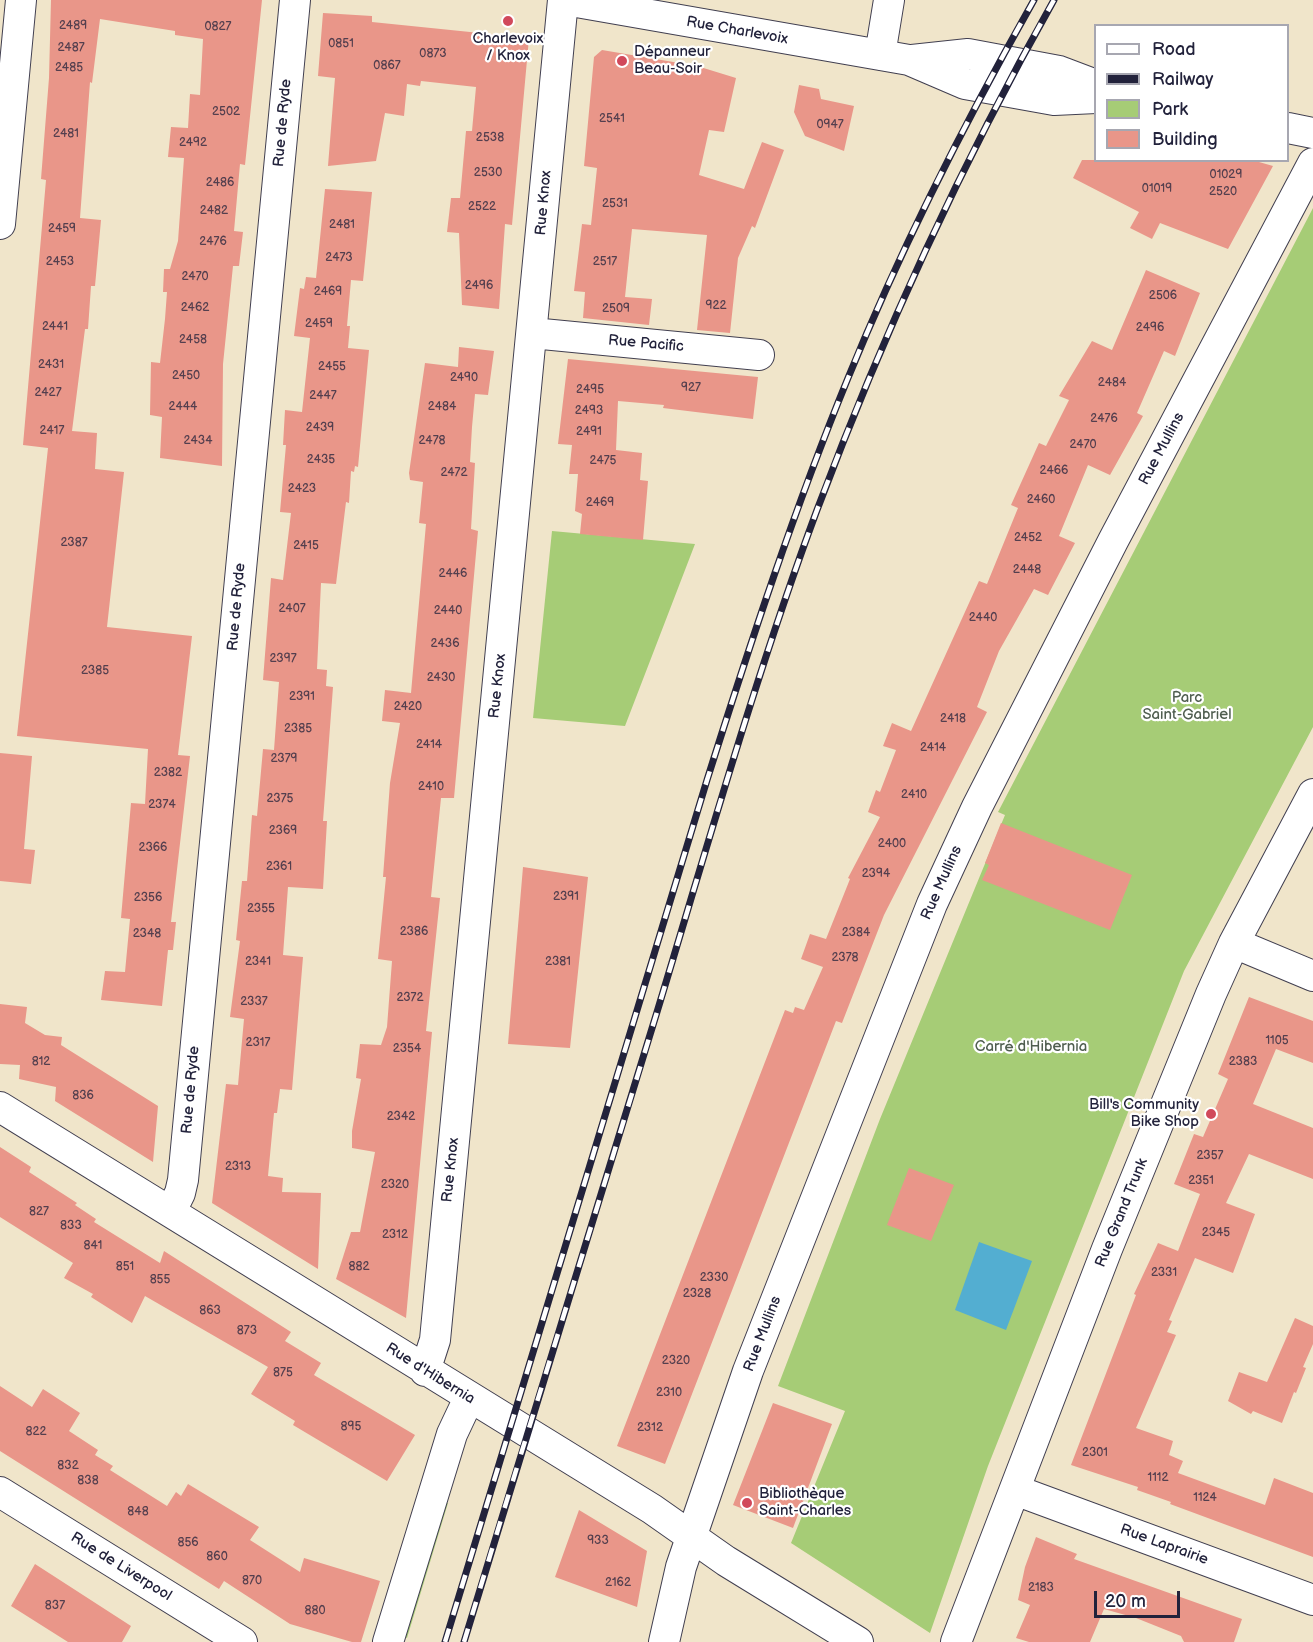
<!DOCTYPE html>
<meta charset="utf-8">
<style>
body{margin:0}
#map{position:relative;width:1313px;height:1642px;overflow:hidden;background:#f0e5ca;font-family:"Balsamiq Sans",sans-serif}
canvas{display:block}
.legend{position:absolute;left:1094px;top:24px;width:195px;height:138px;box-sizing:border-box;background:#fff;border:2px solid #a7a7b1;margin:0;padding:8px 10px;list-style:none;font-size:18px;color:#22223b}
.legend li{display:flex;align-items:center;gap:12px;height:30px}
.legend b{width:30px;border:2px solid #a7a7b1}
.scale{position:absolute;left:1094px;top:1591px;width:86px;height:27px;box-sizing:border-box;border:3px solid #22223b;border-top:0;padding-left:8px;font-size:18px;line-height:21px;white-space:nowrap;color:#22223b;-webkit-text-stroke:4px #fff;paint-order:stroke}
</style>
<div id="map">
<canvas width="1313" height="1642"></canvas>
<ul class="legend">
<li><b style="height:8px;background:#fff"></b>Road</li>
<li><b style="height:8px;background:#22223b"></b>Railway</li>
<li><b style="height:16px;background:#a6cc76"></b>Park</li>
<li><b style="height:16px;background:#e99689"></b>Building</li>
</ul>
<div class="scale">20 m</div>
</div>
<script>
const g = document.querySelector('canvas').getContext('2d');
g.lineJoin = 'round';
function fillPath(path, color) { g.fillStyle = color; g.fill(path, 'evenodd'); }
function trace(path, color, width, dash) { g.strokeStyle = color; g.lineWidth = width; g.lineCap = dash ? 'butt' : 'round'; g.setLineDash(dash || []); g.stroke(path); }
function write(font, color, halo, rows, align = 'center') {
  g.font = font + ' "Balsamiq Sans",sans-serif'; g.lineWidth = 4.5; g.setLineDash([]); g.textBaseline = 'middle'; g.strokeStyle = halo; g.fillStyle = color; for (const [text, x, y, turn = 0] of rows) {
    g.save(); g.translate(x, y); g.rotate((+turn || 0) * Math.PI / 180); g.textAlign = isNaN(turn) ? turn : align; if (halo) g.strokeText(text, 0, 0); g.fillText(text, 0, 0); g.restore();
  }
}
fillPath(new Path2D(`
 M1313,208V727L1184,971L988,1466L930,1633L791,1543L845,1411L778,1386L880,1119L1005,815L998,812Z
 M552,531L695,544L625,726L533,718Z
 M442,1501L448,1503L407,1638L401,1636Z`), '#a6cc76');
fillPath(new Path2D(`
 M979,1242L1032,1261L1006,1330L955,1310Z`), '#53aed1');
fillPath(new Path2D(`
 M51,0H262L245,165L240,164L234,231L243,232L239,266H233L223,364L222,466L160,458L162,417L150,415L151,362L160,363L165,319L167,292H163L164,269H170L178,241L184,158L168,157L171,127L188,128L190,94L200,95L203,39L175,35V31L100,19L92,83L90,82L80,218L101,220L95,286H91L88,329H85L72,431L97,433L95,469L124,472L107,627L192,636L178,755L190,756L171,922H176L173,950H168L162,1006L101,1000L105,971L125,972L130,919L121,918L131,803L145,804L148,749L17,736L48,448L23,445L46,180L41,179L49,78Z
 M323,13L372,16V22L529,38L512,225L505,224L499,309L462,305L459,233L447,232L451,198H460L466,131H472L476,87L421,81L420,86L407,84L404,116L385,113L376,161L328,166L335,78L318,76Z
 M602,50L697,66L736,78L724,132L709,130L699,175L744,189L762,142L784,150L755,228L752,226L738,258L730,333L697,330L707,235L632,229L625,297L652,299L649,325L583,318L585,292L574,291L582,224L591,225L597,168L584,166L594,57Z
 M799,85L819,89L821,99L854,106L844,151L805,136L794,112Z
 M1082,160H1252L1273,166L1228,249L1160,223L1152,239L1130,228L1139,212L1073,178Z
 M325,189L372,192L363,281L351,280L347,326H350L348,348L369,350L358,467L355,466L354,472L351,471L349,503L346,502L336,584L321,583L317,669L327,670L326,686L333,687L323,821H327L323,889L288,887L283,955L303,957L292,1090L280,1089L277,1113H274L268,1176L283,1178L282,1192L321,1193L318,1269L212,1203L226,1084L238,1085L244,1019L230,1017L240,941L236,940L242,881H247L252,815L257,816L263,749L274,750L279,682L263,680L271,578L283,580L291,513L280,512L286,445H283L285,410L302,412L310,338L294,336L300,288L304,289L306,277L316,278Z
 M1146,270L1200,293L1175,356L1164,351L1137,413L1143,416L1110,475L1088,465L1059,536L1075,543L1048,595L1034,589L999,651L977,707L987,712L884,915L842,1023L836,1021L665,1464L617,1446L785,1010L793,1013L795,1007L804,1010L823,967L801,959L810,934L826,939L850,879L848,878L880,817L868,812L876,790L880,792L896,750L883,746L892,723L911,731L979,581L987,584L1018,508L1011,505L1039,443L1046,446L1069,400L1059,396L1092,341L1112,350Z
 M459,347L494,351L488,395L475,394L472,427L470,462L475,463L471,529L478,531L454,798H441L431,897L440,898L426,1031L432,1032L406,1318L336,1279L351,1232H360L375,1152L352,1148V1131L361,1079L356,1078L360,1044L381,1045L387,1027L392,961L378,959L386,877H383L390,783L400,723L382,721L385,690L411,693L426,524L419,523L423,482L410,480L409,473L425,363L458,367Z
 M568,359L758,377L753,419L663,408L664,405L618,401L616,450L642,453L640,480L648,481L643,540L580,534L582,514L575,511L578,474H569L572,445L558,444Z
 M0,753L32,756L24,849L35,850L31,884L0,881Z
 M1001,823L1132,875L1110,930L982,880L989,865L985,863Z
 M523,867L588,877L570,1048L508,1044Z
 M1249,997L1313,1021V1063L1276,1049L1253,1104L1313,1128V1179L1249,1154L1226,1203L1255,1214L1233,1273L1195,1258L1169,1320L1172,1321L1167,1332L1176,1335L1136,1428L1173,1441L1169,1455L1183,1461L1178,1473L1265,1505L1274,1478L1313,1493V1557L1170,1504L1171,1502L1137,1490L1138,1487L1071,1465L1136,1295L1134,1294L1158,1243L1178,1251L1200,1194L1174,1184L1194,1134L1203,1137L1228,1079L1218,1074Z
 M0,1004L27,1007L25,1023L45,1035L62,1037L61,1045L158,1106L153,1162L55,1101L56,1087L19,1079L20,1065L0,1064Z
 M0,1147L31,1167L29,1172L77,1203L75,1205L96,1219L94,1222L160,1263L164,1251L291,1332L285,1341L321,1363L314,1375L415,1435L387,1481L293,1425L295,1421L251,1394L268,1367L145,1296L132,1323L91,1297L93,1294L64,1278L73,1263L0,1217Z
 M909,1168L954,1185L931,1241L887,1225Z
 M1295,1318L1313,1326V1344L1303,1367L1306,1368L1296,1393L1294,1392L1282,1423L1253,1411L1251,1414L1228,1401L1239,1372L1267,1382Z
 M0,1386L32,1407L43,1389L80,1413L69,1431L98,1450L95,1455L113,1466L110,1470L167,1506L176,1492L181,1496L188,1484L259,1527L250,1540L300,1572L304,1558L380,1581L361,1642H352L290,1624L224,1581L219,1589L0,1451Z
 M773,1403L832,1424L793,1528L733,1505Z
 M579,1510L647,1551L637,1607L555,1577Z
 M1036,1537L1077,1554L1074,1559L1242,1619L1234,1642H1184L1181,1636L1136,1618L1104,1609L1090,1642H1029L1016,1638L1030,1605L1018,1600L1025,1567Z
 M35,1564L131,1626L122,1642H68L11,1606Z`), '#e99689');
const minor = new Path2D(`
 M565,0L909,60L965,84L1054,100L1096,98
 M880,55L889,0
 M912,60L968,54L1059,71L1096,85
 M1288,128L1313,133
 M0,224L21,0
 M532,333L759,355
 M1234,943L1313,976
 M0,1107L652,1509L726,1561L858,1642
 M171,1211L180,1193L183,1180L295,0
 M425,1371L435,1340L563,0
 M1015,1490L1313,1600
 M0,1492L242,1642
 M388,1642L452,1434L469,1398
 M664,1642L681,1567L748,1371L932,904L977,807L1113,541L1313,163
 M956,1642L1107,1249L1211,994L1234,943L1313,794`);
trace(minor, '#413f50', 32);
trace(minor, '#fff', 30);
const rail = new Path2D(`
 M445,1642L707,780C750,644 794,510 848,378C901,248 965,122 1034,0
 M464,1642C527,1432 593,1222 657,1012C708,844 756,674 817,510C883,334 962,163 1054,0`);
trace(rail, '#22223b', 7);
trace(rail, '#fff', 4.5, [14]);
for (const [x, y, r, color] of [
 [508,21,6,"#d1495b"],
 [622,61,6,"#d1495b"],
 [1211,1114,6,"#d1495b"],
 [747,1503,6,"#d1495b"]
]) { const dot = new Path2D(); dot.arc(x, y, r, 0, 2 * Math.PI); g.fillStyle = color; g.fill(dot); trace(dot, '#fff', 2); }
write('12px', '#543f4e', null, [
 ["2489",73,26],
 ["0827",218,27],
 ["0851",341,44],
 ["2487",71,48],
 ["0873",433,54],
 ["0867",387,66],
 ["2485",69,68],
 ["2502",226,112],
 ["2541",612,119],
 ["0947",830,125],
 ["2481",66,134],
 ["2538",490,138],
 ["2492",193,143],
 ["2530",488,173],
 ["01029",1226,175],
 ["2486",220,183],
 ["01019",1157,189],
 ["2520",1223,192],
 ["2531",615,204],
 ["2522",482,207],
 ["2482",214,211],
 ["2481",342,225],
 ["2459",62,229],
 ["2476",213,242],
 ["2473",339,258],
 ["2453",60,262],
 ["2517",605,262],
 ["2470",195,277],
 ["2496",479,286],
 ["2469",328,292],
 ["2506",1163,296],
 ["922",716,306],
 ["2462",195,308],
 ["2509",616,309],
 ["2459",319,324],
 ["2441",55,327],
 ["2496",1150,328],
 ["2458",193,340],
 ["2431",51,365],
 ["2455",332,367],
 ["2450",186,376],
 ["2490",464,378],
 ["2484",1112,383],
 ["927",691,388],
 ["2495",590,390],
 ["2427",48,393],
 ["2447",323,396],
 ["2444",183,407],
 ["2484",442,407],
 ["2493",589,411],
 ["2476",1104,419],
 ["2439",320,428],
 ["2417",52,431],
 ["2491",589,432],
 ["2434",198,441],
 ["2478",432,441],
 ["2470",1083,445],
 ["2435",321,460],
 ["2475",603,461],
 ["2466",1054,471],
 ["2472",454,473],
 ["2423",302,489],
 ["2460",1041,500],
 ["2469",600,503],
 ["2452",1028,538],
 ["2387",74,543],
 ["2415",306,546],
 ["2448",1027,570],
 ["2446",453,574],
 ["2407",292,609],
 ["2440",448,611],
 ["2440",983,618],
 ["2436",445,644],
 ["2397",283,659],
 ["2385",95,671],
 ["2430",441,678],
 ["2391",302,697],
 ["2420",408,707],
 ["2418",953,719],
 ["2385",298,729],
 ["2414",429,745],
 ["2414",933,748],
 ["2379",284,759],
 ["2382",168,773],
 ["2410",431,787],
 ["2410",914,795],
 ["2375",280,799],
 ["2374",162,805],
 ["2369",283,831],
 ["2400",892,844],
 ["2366",153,848],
 ["2361",279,867],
 ["2394",876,874],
 ["2391",566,897],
 ["2356",148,898],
 ["2355",261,909],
 ["2386",414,932],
 ["2384",856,933],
 ["2348",147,934],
 ["2378",845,958],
 ["2341",258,962],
 ["2381",558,962],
 ["2372",410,998],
 ["2337",254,1002],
 ["1105",1277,1041],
 ["2317",258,1043],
 ["2354",407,1049],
 ["812",41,1062],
 ["2383",1243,1062],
 ["836",83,1096],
 ["2342",401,1117],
 ["2357",1210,1156],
 ["2313",238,1167],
 ["2351",1201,1181],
 ["2320",395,1185],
 ["827",39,1212],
 ["833",71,1226],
 ["2345",1216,1233],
 ["2312",395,1235],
 ["841",93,1246],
 ["851",125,1267],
 ["882",359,1267],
 ["2331",1164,1273],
 ["2330",714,1278],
 ["855",160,1280],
 ["2328",697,1294],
 ["863",210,1311],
 ["873",247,1331],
 ["2320",676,1361],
 ["875",283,1373],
 ["2310",669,1393],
 ["895",351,1427],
 ["2312",650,1428],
 ["822",36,1432],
 ["2301",1095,1453],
 ["832",68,1466],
 ["1112",1158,1478],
 ["838",88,1481],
 ["1124",1205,1498],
 ["848",138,1512],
 ["933",598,1541],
 ["856",188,1543],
 ["860",217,1557],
 ["870",252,1581],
 ["2162",618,1583],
 ["2183",1041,1588],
 ["837",55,1606],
 ["880",315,1611]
]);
write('15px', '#22223b', '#fff', [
 ["Rue Charlevoix",737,31,10],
 ["Rue de Ryde",283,123,-85],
 ["Rue Knox",544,203,-85],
 ["Rue Pacific",646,344,5],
 ["Rue Mullins",1162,449,-62],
 ["Rue de Ryde",237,607,-85],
 ["Rue Knox",498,686,-84],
 ["Rue Mullins",942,883,-66],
 ["Rue de Ryde",191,1090,-85],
 ["Rue Knox",451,1170,-84],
 ["Rue Grand Trunk",1122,1213,-68],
 ["Rue Mullins",763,1334,-69],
 ["Rue d'Hibernia",430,1374,32],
 ["Rue Laprairie",1164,1545,20],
 ["Rue de Liverpool",121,1567,32]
]);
write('15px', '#22223b', '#fff', [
 ["Charlevoix",508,39,"center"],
 ["/ Knox",508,56,"center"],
 ["Dépanneur",634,52],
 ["Beau-Soir",634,69],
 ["Bill's Community",1199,1105,"right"],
 ["Bike Shop",1199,1122,"right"],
 ["Bibliothèque",759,1494],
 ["Saint-Charles",759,1511]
], 'left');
write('15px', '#505e50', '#fff', [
 ["Parc",1187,698],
 ["Saint-Gabriel",1187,715],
 ["Carré d'Hibernia",1031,1047]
]);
</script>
